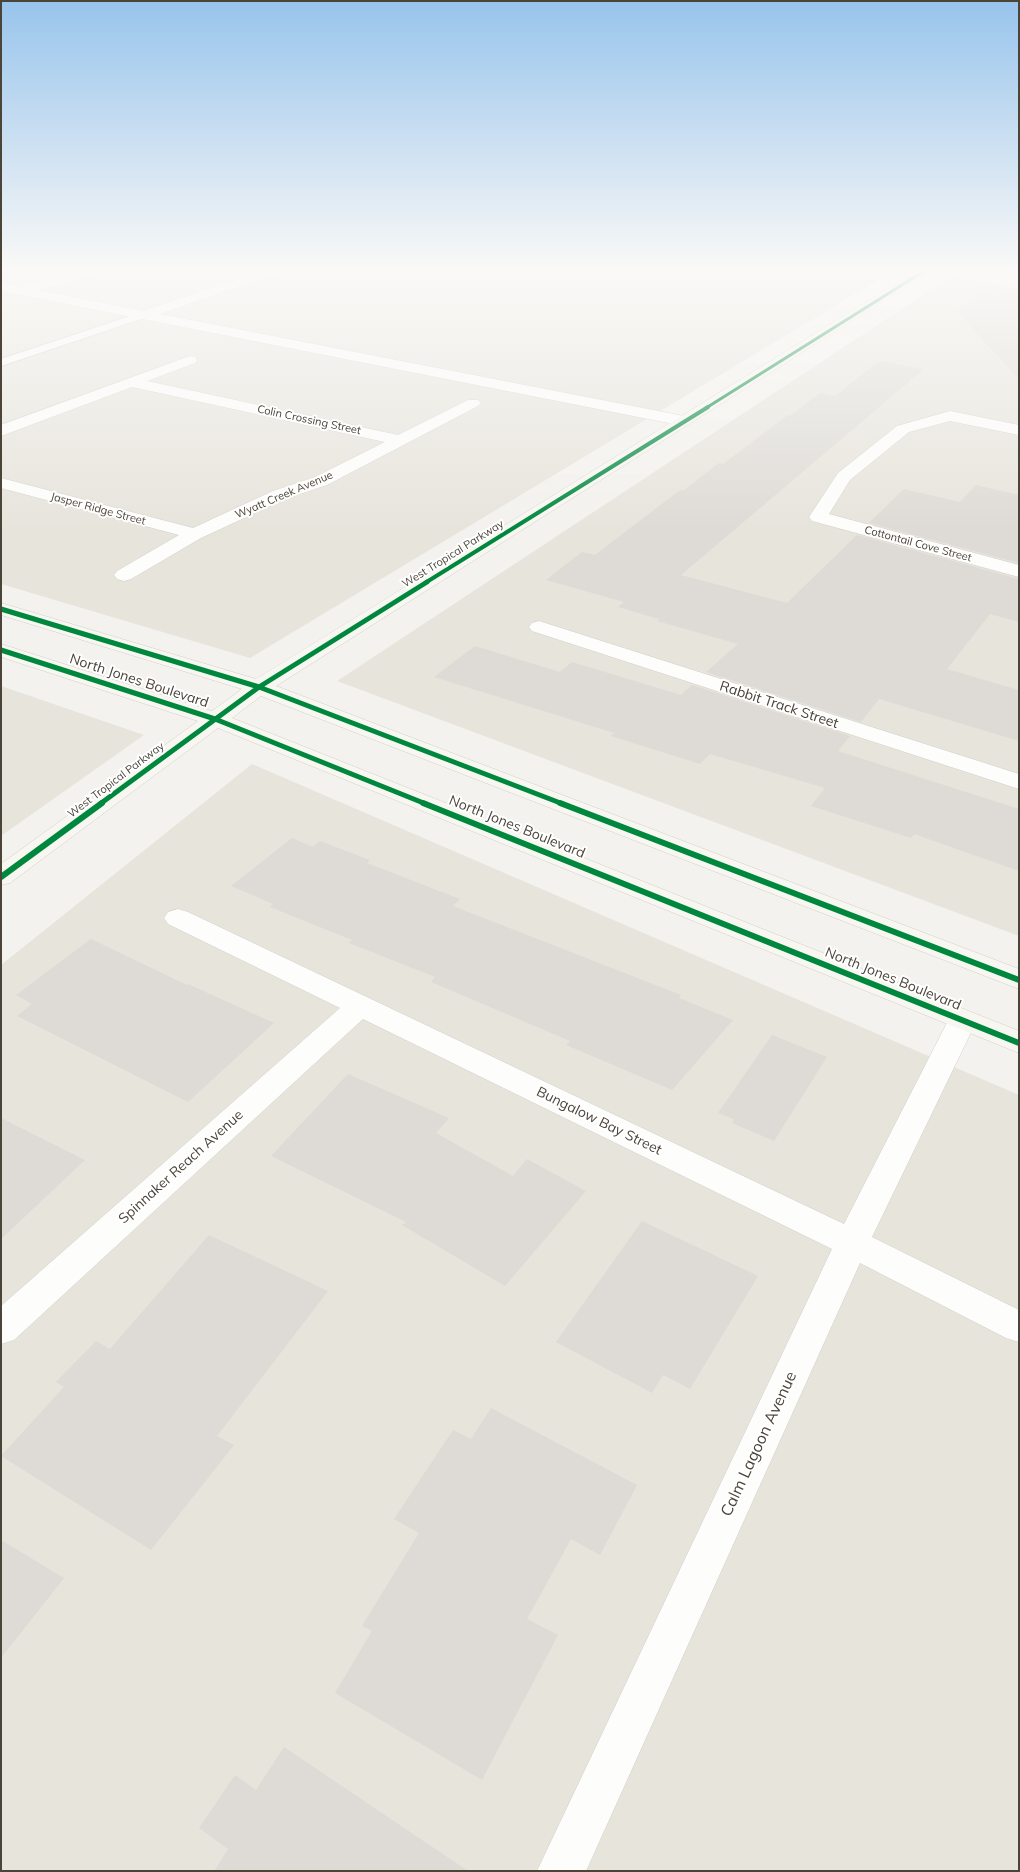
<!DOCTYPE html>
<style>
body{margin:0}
#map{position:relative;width:1020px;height:1872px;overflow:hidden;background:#f4f2ee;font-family:Mulish,sans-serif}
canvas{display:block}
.frame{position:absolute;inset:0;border:2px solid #4b4439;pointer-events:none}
</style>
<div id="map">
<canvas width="1020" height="1872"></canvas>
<div class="frame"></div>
</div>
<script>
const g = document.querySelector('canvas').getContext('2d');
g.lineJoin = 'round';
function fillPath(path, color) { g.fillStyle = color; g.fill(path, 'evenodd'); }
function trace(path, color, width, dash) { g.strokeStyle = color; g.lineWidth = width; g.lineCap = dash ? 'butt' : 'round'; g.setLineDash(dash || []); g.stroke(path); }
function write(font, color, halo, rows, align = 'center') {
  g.font = font + ' Mulish,sans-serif'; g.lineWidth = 4; g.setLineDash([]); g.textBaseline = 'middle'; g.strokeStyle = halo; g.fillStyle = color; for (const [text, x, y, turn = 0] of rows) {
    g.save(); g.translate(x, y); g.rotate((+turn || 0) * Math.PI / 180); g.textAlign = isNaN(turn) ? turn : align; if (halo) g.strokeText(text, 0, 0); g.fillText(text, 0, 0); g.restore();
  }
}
fillPath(new Path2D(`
 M1,268H898L250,658L1,584Z
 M963,268H1019V277Z
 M950,277L1019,289V936L337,681Z
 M1,686L144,735L1,836Z
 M252,764L1019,1095V1871H1V965Z`), '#e7e4dc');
fillPath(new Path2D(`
 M988,286L1019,291V379L957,312Z
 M879,361L924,369L681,575L787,603L857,535L1019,579V622L990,614L947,669L1019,690V741L879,699L861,722L706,672L738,644L657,621L659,619L618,607L624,602L546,580L582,552L595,555L680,490H684L719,463L723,464L788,415L790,416L820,393L835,396Z
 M976,485L1019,495V563L869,523L904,489L960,502Z
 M475,646L560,672L572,662L681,695L692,685L850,736L838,751L1019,809V871L914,834L911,838L811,806L825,788L710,754L700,764L611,736L614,733L434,677Z
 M292,838L313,847L320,841L370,860L367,863L460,899L453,906L681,995L679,998L733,1020L672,1090L566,1045L570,1041L431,982L435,977L349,943L352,940L270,907L273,904L231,886Z
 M91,939L187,985L188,984L274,1023L188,1102L17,1016L32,1004L16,995Z
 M772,1035L827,1057L774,1141L732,1123L734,1119L718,1113Z
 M348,1074L449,1118L436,1133L513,1176L527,1159L586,1191L505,1286L402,1225L406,1222L271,1156Z
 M1,1118L85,1160L1,1239Z
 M642,1221L758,1276L690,1389L663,1375L652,1393L556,1342Z
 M209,1235L328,1291L217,1436L234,1445L151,1550L1,1456L64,1387L56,1382L96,1341L110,1349Z
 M491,1408L637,1485L600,1555L571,1539L527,1619L558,1635L482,1780L335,1693L372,1631L362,1626L419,1533L394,1519L453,1430L471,1439Z
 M1,1540L64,1578L1,1658Z
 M284,1747L468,1871H214L228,1849L199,1828L235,1775L256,1790Z`), '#dedbd6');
const service = new Path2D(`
 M143,312L147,313L148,315L147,317L1,366V359Z`);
const minor = new Path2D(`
 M90,268H108L106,271L38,290L144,311L268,268H285L283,271L160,314L684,416L690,418L692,421L690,424L684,426L1,291V283L22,287Z
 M916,268H943L1019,280V288L922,272Z
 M190,356L195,357L197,360L195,363L147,381L398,435L468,400H478L481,403L478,406L327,485L285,499L201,538L131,579L124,581L117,579L114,575L117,571L179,535L1,488V478L193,528L273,491L315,477L385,442L132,387L1,436V425Z
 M950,411L1019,425V435L950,421L909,432L850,480L829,514L1019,565V577L812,521L809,517L838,473L897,426Z
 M539,621L1019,774V789L532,631L529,627L532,623Z
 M178,909L188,912L844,1224L952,1013L962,1010L972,1013L977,1020L872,1237L1019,1310V1342L1006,1338L860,1263L586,1871H537L832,1249L363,1019L14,1340L1,1344V1306L340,1008L168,924L164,918L168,912Z`);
const secondary = new Path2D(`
 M921,268H935L276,686L1019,969V989L261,696L232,718L1019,1031V1053L218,728L10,883L1,885V864L198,721L1,657V644L212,711L242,689L1,615V603L256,679Z`);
trace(service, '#d2d0cb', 2);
trace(minor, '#d2d0cb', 1);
trace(secondary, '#d3cfc5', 1);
fillPath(service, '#fdfdfc');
fillPath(minor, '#fdfdfc');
fillPath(secondary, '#f7f6f1');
trace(new Path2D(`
 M706,408L929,268`), '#00873e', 3);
trace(new Path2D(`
 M425,583L708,407`), '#00873e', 4);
trace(new Path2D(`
 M1,609L259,687L563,804
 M1,650L215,719L426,804
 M100,804L259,687L427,582`), '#00873e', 5);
trace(new Path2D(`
 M423,803L1019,1043
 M560,803L1019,980
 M1,877L102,803`), '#00873e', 6);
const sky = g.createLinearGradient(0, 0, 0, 530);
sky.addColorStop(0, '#98c4ec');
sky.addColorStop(0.51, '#faf9f7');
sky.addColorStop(1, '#faf9f700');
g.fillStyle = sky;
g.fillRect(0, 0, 1020, 530);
write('11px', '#4b4439', '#fff', [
 ["Colin Crossing Street",309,420,12],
 ["Wyatt Creek Avenue",284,495,-23],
 ["Jasper Ridge Street",98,509,15],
 ["Cottontail Cove Street",918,544,15],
 ["West Tropical Parkway",453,554,-32],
 ["West Tropical Parkway",116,780,-37]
]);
write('14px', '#4b4439', '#fff', [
 ["North Jones Boulevard",139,681,18],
 ["Rabbit Track Street",779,705,18],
 ["North Jones Boulevard",517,827,22],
 ["North Jones Boulevard",893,979,22],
 ["Bungalow Bay Street",599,1121,26],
 ["Spinnaker Reach Avenue",181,1167,-42]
]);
write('16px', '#4b4439', '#fff', [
 ["Calm Lagoon Avenue",759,1444,-65]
]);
</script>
